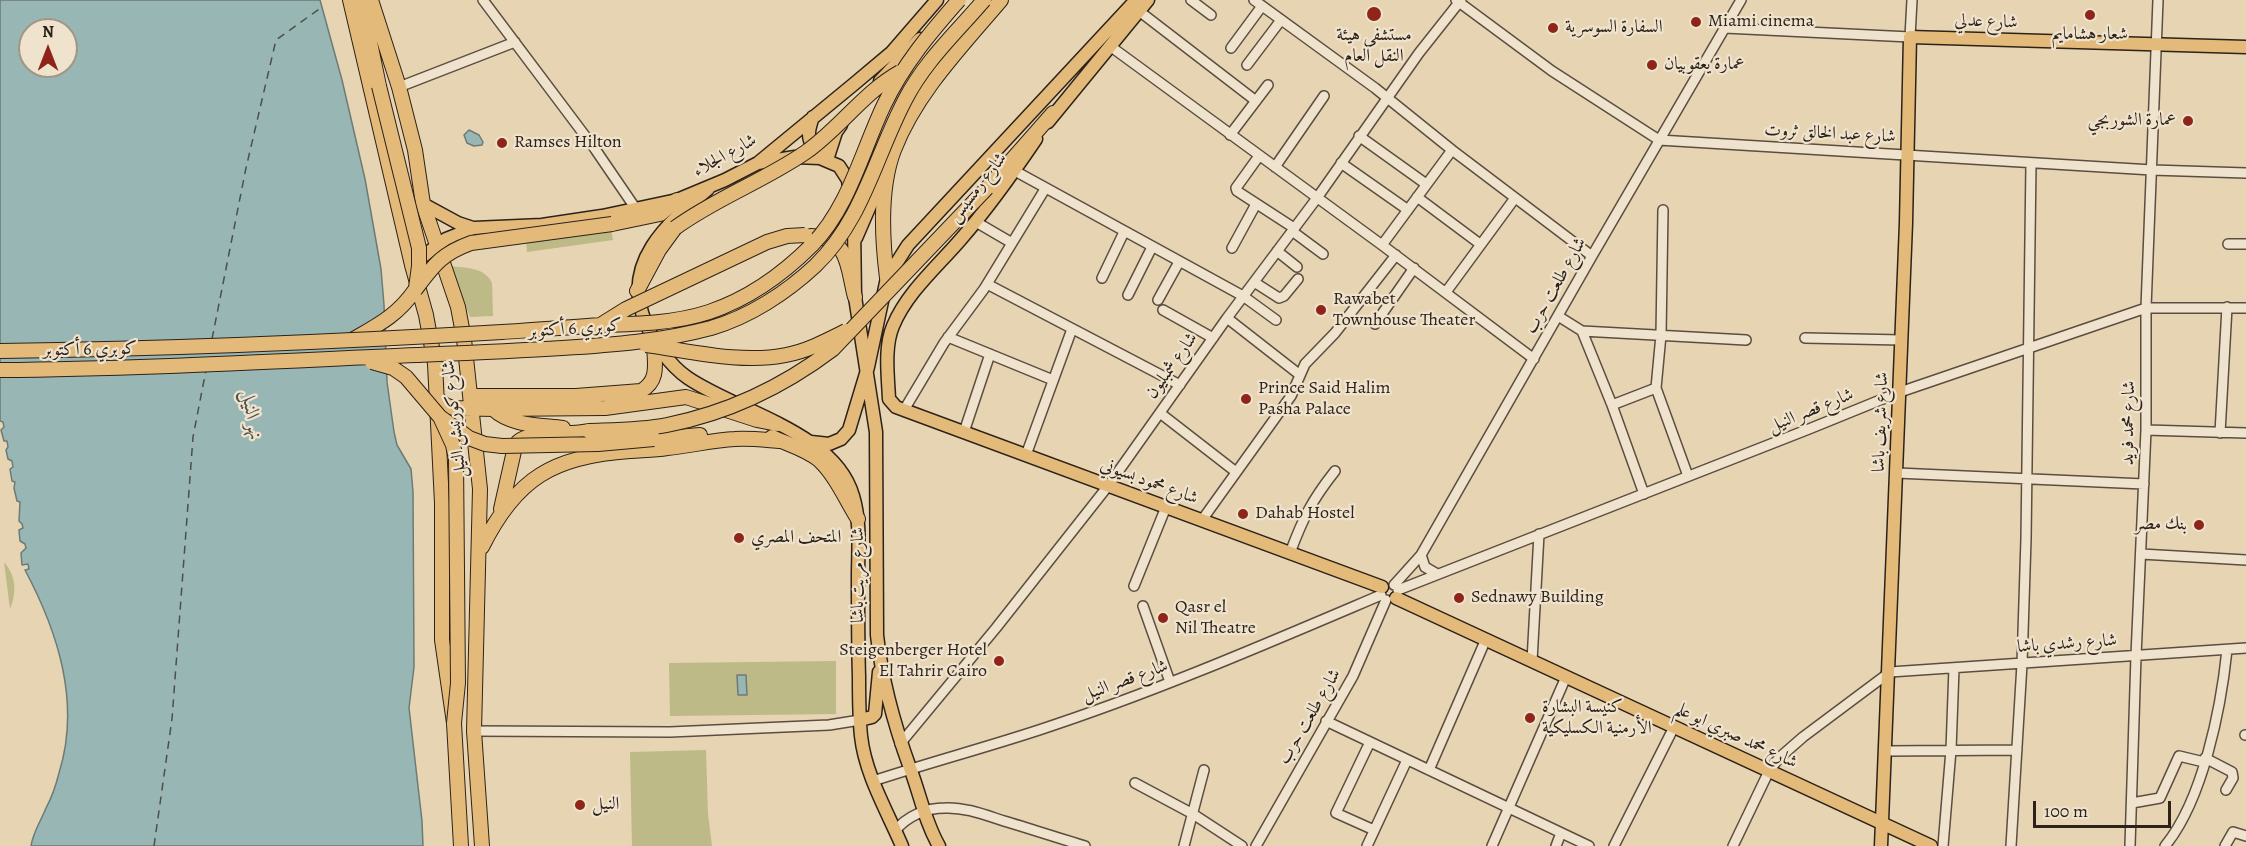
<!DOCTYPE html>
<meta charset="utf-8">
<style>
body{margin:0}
#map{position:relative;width:2246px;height:846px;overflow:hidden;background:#e6d4b3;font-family:Alegreya,serif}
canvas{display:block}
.north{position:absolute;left:18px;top:18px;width:60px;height:60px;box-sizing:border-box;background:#efe3ce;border:2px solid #a19686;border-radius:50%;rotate:0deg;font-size:16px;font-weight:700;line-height:24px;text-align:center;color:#2d2219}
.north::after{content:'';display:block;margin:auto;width:21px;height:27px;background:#8f2418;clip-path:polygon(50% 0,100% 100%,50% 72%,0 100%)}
.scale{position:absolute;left:2033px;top:801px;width:138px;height:27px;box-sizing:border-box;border:3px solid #2d2219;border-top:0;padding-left:8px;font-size:18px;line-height:21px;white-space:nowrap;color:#2d2219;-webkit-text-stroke:4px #efe3ce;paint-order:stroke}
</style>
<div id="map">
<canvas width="2246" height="846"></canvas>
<div class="north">N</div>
<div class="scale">100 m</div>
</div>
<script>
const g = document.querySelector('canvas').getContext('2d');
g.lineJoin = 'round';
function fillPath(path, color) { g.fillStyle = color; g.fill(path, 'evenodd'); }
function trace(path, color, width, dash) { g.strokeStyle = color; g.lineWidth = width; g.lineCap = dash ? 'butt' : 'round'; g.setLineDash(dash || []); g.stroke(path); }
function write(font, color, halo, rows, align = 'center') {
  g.font = font + ' Alegreya,Amiri,serif'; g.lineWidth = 4.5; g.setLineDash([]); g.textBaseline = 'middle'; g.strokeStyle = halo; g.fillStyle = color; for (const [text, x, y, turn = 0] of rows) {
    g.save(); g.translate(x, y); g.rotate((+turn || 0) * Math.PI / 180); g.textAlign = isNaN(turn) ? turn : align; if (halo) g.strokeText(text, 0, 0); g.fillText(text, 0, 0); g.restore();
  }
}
fillPath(new Path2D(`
 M611,228L613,240L527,252L526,240Z
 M450,266C465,268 485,267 492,283L493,316L470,317Z
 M4,562C16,576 17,592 10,609Z
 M836,661V714L670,716L669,663Z
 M706,750L708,814L712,846H632L630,752Z`), '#bdba87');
const water = new Path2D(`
 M0,0H320L342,80L365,179L381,269L384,305L387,382L394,432L397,445L411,469L413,492L414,667L409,708L422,821L423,846H31C33,832 41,821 46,808C52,797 56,785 59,773C81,703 58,632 25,570L29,569L28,564L22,565L21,553L26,548L25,544L20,541L19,530L23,528L22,524L19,521L20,502L17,501L14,488L15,482L12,481L10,469L13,467L12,461L8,459L6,450L8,447L7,441H4L1,430L4,427L3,422L0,421ZM30,30H66V66H30Z
 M469,130L479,135L483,142L482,145L474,146L467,143L464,135Z
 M737,675H746L747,695H738Z`);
fillPath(water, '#98b7b4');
trace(water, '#6d7b76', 1.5);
trace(new Path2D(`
 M212,339L246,168L276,40L322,7
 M154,846L172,719L193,437L206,370`), '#4d4f48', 1.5, [8, 6]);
const minor = new Path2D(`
 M483,0L595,149L636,209
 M1191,0L1211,15
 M1254,0L1375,88L1452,150L1592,256
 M1456,0L1552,71L1659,140L2152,170L2246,173
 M1139,11L1256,101
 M1725,28L1910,37L1912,0
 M1110,46L1382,245L1534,359
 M1231,48L1262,6
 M1247,65L1281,20
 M399,87L515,42
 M1230,135L1268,85
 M1359,136L1426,184
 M1259,156L1236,188L1237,191L1294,228
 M1341,163L1408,210
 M1275,167L1324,96
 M1015,171L1243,296L1276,320
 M1417,197L1480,244
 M1663,210L1661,335L1656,388L1688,476
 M976,222L1012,243
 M1292,231L1323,254
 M2228,244H2246
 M1382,245L1452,150
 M1232,248L1256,204
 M1277,251L1297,267
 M1102,278L1124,232
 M1254,282L1279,298L1284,296L1298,279
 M987,284L1180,385
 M1446,292L1515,198
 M1128,295L1152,247
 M1158,300L1179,262
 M1163,310L1213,338
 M1558,316L1582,331L1612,405L1644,494
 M1227,318L1300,375
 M1375,324L1414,268
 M1582,331L1746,340
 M948,337L1053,380
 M1805,338L1902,340
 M1612,405L1656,388
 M904,410L944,343L984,289L1045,189
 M1160,413L1236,472
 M2146,430L2246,433
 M964,432L990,354
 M2220,433L2227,307
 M1026,455L1072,329
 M1897,473L2144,484
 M1202,520L1291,396L1305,364L1335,333L1396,255
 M1290,553C1303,518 1312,500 1335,471
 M2141,554L2246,560
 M1421,555L1425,567L1437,574
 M1394,585L1421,555L1592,256L1741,0
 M1134,586L1166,507
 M1398,590L1809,429L1900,392L2146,308H2246
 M1143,606L1170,682
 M1532,661L1539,534
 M1326,721L1589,846
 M474,731L670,732L829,725L860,720
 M2245,735H2246
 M1370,742L1336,813L1374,830
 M900,744L996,628L1108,486L1227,318L1317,198L1419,53L1461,0
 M1887,751L2017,750
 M2205,758L2232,772L2233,778L2226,790
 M1429,770L1486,639
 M873,781C928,763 984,748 1039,730C1155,692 1268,643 1381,595
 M1135,783L1193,814L1242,846
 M2132,803L2160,798L2179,756L2204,762
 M895,831C907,816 926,808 945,808C965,807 985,815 1004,821C1031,829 1058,838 1085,846
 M1184,846L1204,770
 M1256,846L1353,676L1386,600
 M1367,846L1407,760
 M1492,846L1566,677
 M1556,846L1561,833
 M1614,846L1674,727
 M1733,846L1769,771L1779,758L1803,737L1890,672L2246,648
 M1943,846L1951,750L1954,668
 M2011,846L2022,664L2026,539L2031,163
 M2130,846L2136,656L2146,430V308L2158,0
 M2165,846C2203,800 2221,708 2227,650
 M2225,846L2233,832L2246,836`);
const major = new Path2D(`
 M880,81L920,39
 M813,117C809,128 806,138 814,147L821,148
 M1048,122L1148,0
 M1036,139C1013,173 989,207 961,239C938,266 907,292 893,326C884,347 888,376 889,399L896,407L904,410L1382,587
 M827,160L836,132L841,125
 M758,163L795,157L820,158L839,166L848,180L854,225L855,297L876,432L877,635C882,682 894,724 910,768C920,794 925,822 939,846
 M708,189C668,223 621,262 645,321C653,341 669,365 688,378C738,412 835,432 853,496C861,522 858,550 858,577C858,610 858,644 859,677C859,696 859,716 861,736C865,774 887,811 902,846
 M423,204L458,223L473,228
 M856,238L885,171
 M414,263L446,239L474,228L542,225L602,216L677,200L725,180L758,163L854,84L892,52L937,0
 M811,442L829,444L841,439L849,430L868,367L887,278L908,245L1136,0
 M1396,598L1931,846
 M860,720L872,717L875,714L879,672
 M1881,846L1906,223L1910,37L2246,47`);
const highway = new Path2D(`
 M350,0L412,265L426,315L435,364L442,503V640L454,723L461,846
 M357,0L367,28L379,86
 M371,0L399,87L415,150L423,204L458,307L464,339L480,489L474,731L482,846
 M987,188L1053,113
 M612,224L660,214L677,200
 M811,236C850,238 847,267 855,297
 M887,278C882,238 879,189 894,150C916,93 962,46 1001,0
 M637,291L659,250L675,228
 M352,340C378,325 398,315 415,290
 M471,396H576L641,391C662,379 653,359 654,338
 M437,398L445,405L453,408L493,409L605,408L686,397L757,420L777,424
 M493,409C511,426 540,425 563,428
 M772,437C787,444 806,449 819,460C836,476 846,500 858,519
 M654,439L700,435
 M501,509L514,451C514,449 517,444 518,442C529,431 572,435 589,431
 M482,547C516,478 554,456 630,451C642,450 655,450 667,448C690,446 712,440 735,439C750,438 766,440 781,441`);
trace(minor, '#5b4e40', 12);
trace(major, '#2d2219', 15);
trace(highway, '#2d2219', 16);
trace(minor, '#efe3ce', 9);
trace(major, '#e3ba7a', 12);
trace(highway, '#e3ba7a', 14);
const highwayBridge = new Path2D(`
 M379,86L419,248V266L416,288
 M675,228C716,198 764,181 806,152C840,128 864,92 900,72
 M415,290C434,265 441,254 471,243L612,224
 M602,324L626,309L767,242L787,236L805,235
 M646,345C691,351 741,364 786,355C807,351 826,341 846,331
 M0,351C167,349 335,342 502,332C535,330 569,327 603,325C639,324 675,323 709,312C748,299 783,274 812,245C849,207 862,151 884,105C903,65 930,33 959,0
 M372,362L393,368L406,377L440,417L469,438L485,444L502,446L598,444L654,439
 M0,370C139,369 278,361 417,355C465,353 514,351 562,348C613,345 662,341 711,328C749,317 786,293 815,266C863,220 875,157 905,100C925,61 956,33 984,0
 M441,419L453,445L456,459L458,683L454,723
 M589,431C615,430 642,430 667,425C728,413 784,386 833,349L987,188`);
trace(highwayBridge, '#2d2219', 16, []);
trace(highwayBridge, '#e3ba7a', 14);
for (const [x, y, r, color] of [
 [1374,14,8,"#8f2418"],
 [2090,15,6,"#8f2418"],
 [1696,22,6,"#8f2418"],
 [1553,28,6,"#8f2418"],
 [1652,65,6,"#8f2418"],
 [2188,121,6,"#8f2418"],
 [502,143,6,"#8f2418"],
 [1321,310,6,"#8f2418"],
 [1246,399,6,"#8f2418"],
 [1243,514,6,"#8f2418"],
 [2199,525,6,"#8f2418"],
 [739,538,6,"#8f2418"],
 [1459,598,6,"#8f2418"],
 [1163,618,6,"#8f2418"],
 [999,661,6,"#8f2418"],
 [1530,718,6,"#8f2418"],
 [580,805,6,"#8f2418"]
]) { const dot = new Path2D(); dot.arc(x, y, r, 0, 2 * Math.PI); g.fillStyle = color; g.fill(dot); trace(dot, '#efe3ce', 2); }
write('18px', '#2d2219', '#efe3ce', [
 ["Miami cinema",1708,22],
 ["السفارة السوسرية",1565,28],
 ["شعار هشامايم",2090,35,"center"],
 ["مستشفى هيئة",1374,36,"center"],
 ["النقل العام",1374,57,"center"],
 ["عمارة يعقوبيان",1664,65],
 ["عمارة الشوربجي",2176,121,"right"],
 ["Ramses Hilton",514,143],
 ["Rawabet",1333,300],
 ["Townhouse Theater",1333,321],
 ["Prince Said Halim",1258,389],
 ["Pasha Palace",1258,410],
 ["Dahab Hostel",1255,514],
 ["بنك مصر",2187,525,"right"],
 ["المتحف المصري",751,538],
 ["Sednawy Building",1471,598],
 ["Qasr el",1175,608],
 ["Nil Theatre",1175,629],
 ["Steigenberger Hotel",987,651,"right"],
 ["El Tahrir Cairo",987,672,"right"],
 ["كنيسة البشارة",1542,708],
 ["الأرمنية الكسليكية",1542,729],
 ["النيل",592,805]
], 'left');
write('18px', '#2d2219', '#efe3ce', [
 ["شارع عدلي",1986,22,2],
 ["شارع عبد الخالق ثروت",1830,134,3],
 ["شارع الجلاء",725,156,-29],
 ["شارع رمسيس",978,188,-52],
 ["شارع طلعت حرب",1556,286,-61],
 ["كوبري 6 أكتوبر",575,329,-4],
 ["كوبري 6 أكتوبر",90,350,-1],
 ["شارع شمبليون",1172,366,-55],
 ["شارع قصر النيل",1811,411,-22],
 ["شارع كورنيش النيل",455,419,-96],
 ["شارع شريف باشا",1881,422,-88],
 ["شارع محمد فريد",2129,423,-89],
 ["شارع محمود بسيوني",1149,482,20],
 ["شارع مريت باشا",859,575,-90],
 ["شارع رشدي باشا",2067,644,-4],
 ["شارع قصر النيل",1125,681,-20],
 ["شارع طلعت حرب",1310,717,-60],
 ["شارع محمد صبري ابو علم",1736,736,25]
]);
write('italic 20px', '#4d4f48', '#efe3ce', [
 ["نهر النيل",251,415,81]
]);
</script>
